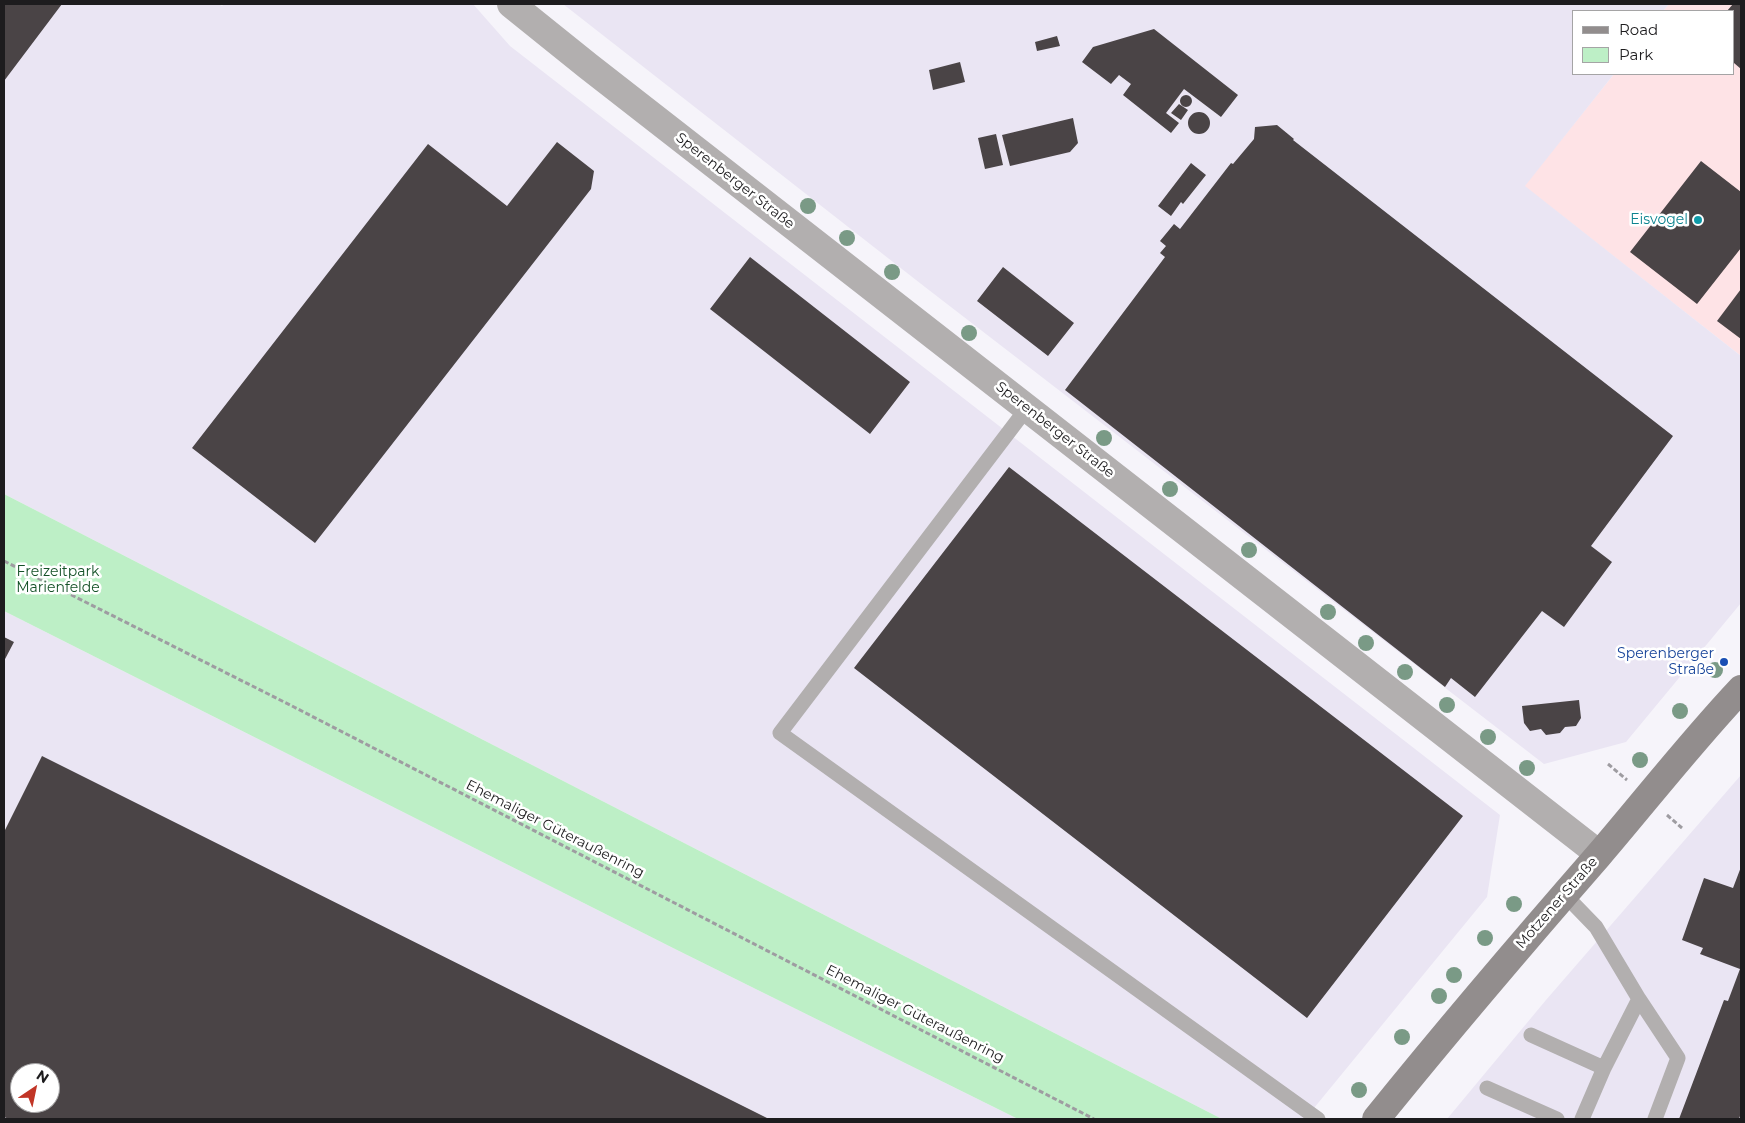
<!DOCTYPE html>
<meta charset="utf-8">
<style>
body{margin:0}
#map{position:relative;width:1745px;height:1123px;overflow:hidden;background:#f6f4fa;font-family:Montserrat,sans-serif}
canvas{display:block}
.frame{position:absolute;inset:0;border:5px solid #1d1c1e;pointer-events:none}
.legend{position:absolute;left:1572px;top:10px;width:162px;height:65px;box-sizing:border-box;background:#fff;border:1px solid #a5a4a5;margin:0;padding:6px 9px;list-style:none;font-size:15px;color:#1d1c1e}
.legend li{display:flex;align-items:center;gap:10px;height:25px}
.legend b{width:25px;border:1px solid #a5a4a5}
.north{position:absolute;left:10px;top:1063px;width:50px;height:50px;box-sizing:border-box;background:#fff;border:1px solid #a5a4a5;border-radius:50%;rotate:34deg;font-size:14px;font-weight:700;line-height:20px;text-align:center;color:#1d1c1e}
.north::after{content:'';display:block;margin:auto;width:18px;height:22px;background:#c13526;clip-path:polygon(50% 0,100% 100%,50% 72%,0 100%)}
</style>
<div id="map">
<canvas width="1745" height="1123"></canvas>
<div class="frame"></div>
<ul class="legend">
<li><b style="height:6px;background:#928d8d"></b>Road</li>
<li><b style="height:14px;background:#bdefc6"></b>Park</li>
</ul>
<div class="north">N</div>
</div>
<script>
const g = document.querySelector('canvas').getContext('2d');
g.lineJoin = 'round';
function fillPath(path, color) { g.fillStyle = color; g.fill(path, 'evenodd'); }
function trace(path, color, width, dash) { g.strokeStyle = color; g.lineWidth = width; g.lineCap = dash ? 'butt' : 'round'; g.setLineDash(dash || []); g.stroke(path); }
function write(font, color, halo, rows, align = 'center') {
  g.font = font + ' Montserrat,sans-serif'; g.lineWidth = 5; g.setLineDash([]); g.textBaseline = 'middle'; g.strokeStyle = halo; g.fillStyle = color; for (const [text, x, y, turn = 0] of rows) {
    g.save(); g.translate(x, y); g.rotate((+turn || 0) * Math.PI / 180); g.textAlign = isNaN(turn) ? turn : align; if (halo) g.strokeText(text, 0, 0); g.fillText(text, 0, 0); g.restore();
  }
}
fillPath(new Path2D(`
 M1669,4H1741V356L1524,186L1614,74H1734V11H1663Z`), '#fee3e6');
fillPath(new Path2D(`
 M4,4H218L222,6L224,4H473L510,46L1500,815L1487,897L1305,1119H1222L4,494Z
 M563,4H1669L1663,11H1574V74H1614L1525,186L1741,356V603L1626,742L1544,764L925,287Z
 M4,611L677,950L1018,1119H4ZM20,1073H50V1103H20Z
 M1741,775V1119H1447L1546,1000Z`), '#eae5f3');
fillPath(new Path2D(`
 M4,494L1222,1119H1018L677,950L4,611Z`), '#bdefc6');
fillPath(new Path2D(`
 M4,4H62L4,81Z
 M1733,4H1741V69L1734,63V11H1727Z
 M1154,29L1238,95L1221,117L1184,89L1166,113L1179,123L1171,133L1123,95L1131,84L1119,75L1111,84L1082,62L1093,47Z
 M1057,36L1060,46L1037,51L1035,42Z
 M960,62L965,82L933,90L929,70Z
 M1180 101a6 6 0 1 1 12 0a6 6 0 1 1-12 0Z
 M1179,104L1188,110L1181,120L1171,113Z
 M1188 123a11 11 0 1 1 22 0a11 11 0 1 1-22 0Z
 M1073,118L1078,143L1070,152L1010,166L1002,135Z
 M1277,125L1294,139L1293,140L1673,436L1591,546L1612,562L1564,627L1542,611L1475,697L1451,678L1445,687L1065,390L1165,257L1160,253L1166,246L1160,241L1174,224L1180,229L1231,163L1233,164L1254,139L1255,127Z
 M996,134L1003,165L985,169L978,138Z
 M557,142L594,171L591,189L315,543L192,448L428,144L507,206Z
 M1701,161L1741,192V248L1697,304L1630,252Z
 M1191,163L1206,175L1183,204L1181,202L1171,216L1158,206Z
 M750,257L910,382L870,434L710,309Z
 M1003,267L1074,323L1048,356L977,301Z
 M1741,289V339L1717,321Z
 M1009,467L1463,816L1307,1018L854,668Z
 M4,637L14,642L4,661Z
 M1579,700L1581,718L1576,726L1565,727L1560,733L1546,735L1541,729L1530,731L1524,723L1522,706Z
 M42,756L769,1119H9L4,1117V832ZM20,1073H50V1103H20Z
 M1741,867V1113L1739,1119H1679L1724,1000L1728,1001L1740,969L1700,954L1703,948L1682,940L1704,878L1733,888Z`), '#4a4446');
trace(new Path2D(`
 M4,561L294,707L1094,1119
 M1608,764L1627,780
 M1667,815L1682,828`), '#9e9ca1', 3, [5, 2.5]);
trace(new Path2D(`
 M1027,408L780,733L1318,1119
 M1564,894L1596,927L1639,999L1604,1068L1582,1119
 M1639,999L1678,1058L1655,1119
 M1531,1035L1604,1068
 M1487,1088L1557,1119`), '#b2afaf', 15);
trace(new Path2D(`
 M511,4L588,66L1599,854`), '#b2afaf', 28);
trace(new Path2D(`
 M1376,1119C1448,1030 1523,942 1598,856C1646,800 1691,742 1741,689`), '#928d8d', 28);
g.fillStyle = '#7a9a86';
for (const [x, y] of [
 [808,206],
 [847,238],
 [892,272],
 [969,333],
 [1104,438],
 [1170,489],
 [1249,550],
 [1328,612],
 [1366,643],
 [1715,670],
 [1405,672],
 [1447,705],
 [1680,711],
 [1488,737],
 [1640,760],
 [1527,768],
 [1514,904],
 [1485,938],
 [1454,975],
 [1439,996],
 [1402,1037],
 [1359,1090]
]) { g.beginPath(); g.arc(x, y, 8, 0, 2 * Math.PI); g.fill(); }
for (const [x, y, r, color] of [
 [1698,220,5,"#0f9aa8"],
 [1724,662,5,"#1a4fb4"]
]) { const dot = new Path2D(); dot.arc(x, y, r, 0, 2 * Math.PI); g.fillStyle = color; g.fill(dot); trace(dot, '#fff', 2); }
write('14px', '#1d1c1e', '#fff', [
 ["Sperenberger Straße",735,181,38],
 ["Sperenberger Straße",1055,430,38],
 ["Ehemaliger Güteraußenring",555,829,27],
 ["Motzener Straße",1557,903,-49],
 ["Ehemaliger Güteraußenring",915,1014,27]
]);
write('14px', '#0d838f', '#fff', [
 ["Eisvogel",1688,220]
], 'right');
write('14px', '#145127', '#fff', [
 ["Freizeitpark",58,572],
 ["Marienfelde",58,588]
]);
write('14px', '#164399', '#fff', [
 ["Sperenberger",1714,654],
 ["Straße",1714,670]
], 'right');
</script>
